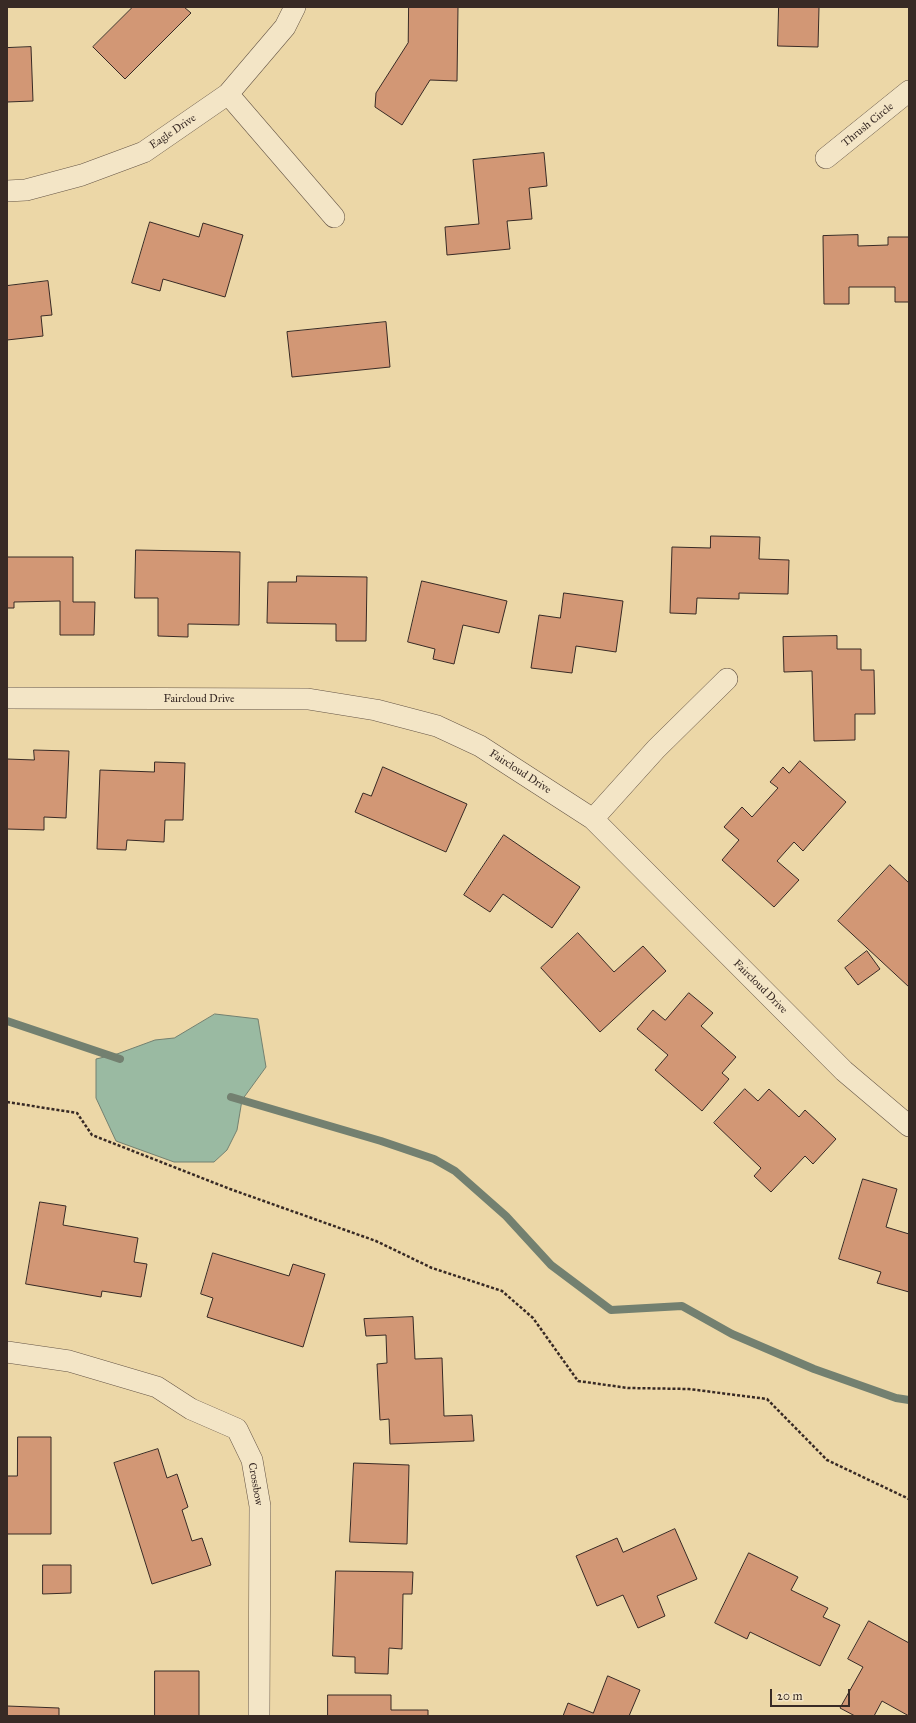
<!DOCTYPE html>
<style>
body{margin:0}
#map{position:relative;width:916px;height:1723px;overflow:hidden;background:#ecd7a7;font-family:"IM FELL Great Primer",serif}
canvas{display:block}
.frame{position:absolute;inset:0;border:8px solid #382a25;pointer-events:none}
.scale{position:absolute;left:770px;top:1689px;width:80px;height:18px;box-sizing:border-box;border:2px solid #382a25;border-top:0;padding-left:5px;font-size:12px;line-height:14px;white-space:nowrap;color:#382a25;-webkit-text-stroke:3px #f3e5c6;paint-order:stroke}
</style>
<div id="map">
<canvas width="916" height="1723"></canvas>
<div class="frame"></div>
<div class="scale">20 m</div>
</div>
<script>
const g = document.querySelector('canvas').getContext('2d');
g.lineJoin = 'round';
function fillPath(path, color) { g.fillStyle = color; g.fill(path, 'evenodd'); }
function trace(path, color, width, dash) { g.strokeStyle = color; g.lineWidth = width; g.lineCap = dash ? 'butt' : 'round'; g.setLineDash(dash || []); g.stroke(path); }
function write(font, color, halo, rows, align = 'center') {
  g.font = font + ' "IM FELL Great Primer",serif'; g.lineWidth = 4; g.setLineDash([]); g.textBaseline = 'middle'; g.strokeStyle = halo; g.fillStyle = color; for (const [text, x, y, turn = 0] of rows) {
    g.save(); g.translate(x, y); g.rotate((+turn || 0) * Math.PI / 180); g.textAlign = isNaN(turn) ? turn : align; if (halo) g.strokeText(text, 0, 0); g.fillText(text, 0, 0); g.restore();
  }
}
const water = new Path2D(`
 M215,1014L258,1019L266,1067L242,1100L237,1130L227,1150L214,1162H174L116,1141L96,1098V1059L117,1054L155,1040L174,1038Z`);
fillPath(water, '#9abaa2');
trace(water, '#738070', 1);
trace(new Path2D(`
 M7,1021L120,1059
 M231,1097L381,1141L434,1159L455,1171L506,1216L551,1265L611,1310L682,1306L732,1334L814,1369L896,1398L909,1400`), '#738070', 8);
const building = new Path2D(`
 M133,7H184L191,13L125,79L93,47Z
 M409,7H458L457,81L430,80L402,125L375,107L376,93L408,43Z
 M779,7H819L818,47L778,46Z
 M31,47L33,101L7,102V48Z
 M544,153L547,186L529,188L532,219L507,221L510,249L447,255L445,227L479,224L473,160Z
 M150,222L199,237L203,223L243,235L225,297L163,279L160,291L132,283Z
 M858,235V246L888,245V237H909V302H895V287H849V304H824L823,236Z
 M48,281L52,315L41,316L43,336L7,340V286Z
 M386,322L390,367L292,377L287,332Z
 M711,536L760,537L759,559L789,560L788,594L739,593V599L697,598L696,614L670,613L672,547L710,548Z
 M136,550L240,552L239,625L188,624V637L158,636V598H135Z
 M7,557H73V602H95L94,635H60V601L14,602V608H7Z
 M297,576L367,577L366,641H336V624L267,623L268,582H296Z
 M422,581L507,601L499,633L463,625L454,664L433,659L435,649L408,642Z
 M564,593L623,601L616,652L576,646L572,673L531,668L539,615L560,618Z
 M837,636V649H861V670H874L875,714H855V740L814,741L812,671L784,672L783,637Z
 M34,750L69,751L66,818L44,817V830L7,829V759L34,760Z
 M800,761L846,802L803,851L794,842L777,861L799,880L774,907L722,860L739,840L724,827L742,807L752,817L778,788L770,782L783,767L789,773Z
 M155,762L185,763L183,820H165L164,842L127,840L126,850L97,849L100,770L154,772Z
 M383,767L467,804L446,852L355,812L363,793L371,796Z
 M504,835L580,887L552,928L503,894L490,912L464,895Z
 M890,865L909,883V987L838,921Z
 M578,933L614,972L643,946L666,971L600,1032L541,968Z
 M867,951L880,969L858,985L845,968Z
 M689,993L713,1013L701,1026L736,1057L722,1073L729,1079L702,1111L655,1070L668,1055L637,1029L653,1010L665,1020Z
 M745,1089L758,1101L769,1089L799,1117L805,1110L836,1139L813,1164L805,1156L771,1192L754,1176L761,1168L714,1123Z
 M863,1179L897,1189L886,1227L909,1234V1292L877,1283L881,1272L839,1259Z
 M40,1202L66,1206L63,1225L138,1238L134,1262L147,1264L141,1297L102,1291L101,1297L26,1284Z
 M213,1253L289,1276L293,1264L325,1274L303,1347L207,1317L213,1298L201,1294Z
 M413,1317L415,1359L442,1358L444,1416L472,1415L474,1441L390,1444L389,1419L380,1420L377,1364L387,1363L386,1335L366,1336L364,1319Z
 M18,1437H51V1534H7V1476H17Z
 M158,1449L167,1478L177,1474L188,1507L182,1510L192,1541L202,1538L211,1565L152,1584L114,1463Z
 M354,1463L409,1465L407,1544L350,1542Z
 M675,1529L697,1579L657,1596L665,1616L638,1628L623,1595L597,1606L576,1556L617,1538L623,1552Z
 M749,1553L798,1577L791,1590L828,1608L823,1617L840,1625L820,1666L750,1632L747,1639L715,1623Z
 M43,1565H71V1593L43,1594Z
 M336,1571L413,1572L412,1594H403L402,1649L389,1648L388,1674L355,1673V1657L333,1656Z
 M869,1621L909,1643V1716L882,1701L874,1716H855L840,1708L863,1667L848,1659Z
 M155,1671H199V1716H155Z
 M608,1676L640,1690L629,1716H563L568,1703L593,1713Z
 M328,1695H391V1710H428V1716H328Z
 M7,1706L59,1708V1716H7Z`);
fillPath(building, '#d29775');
trace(building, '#382a25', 1);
const street = new Path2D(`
 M228,94L334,217
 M826,158L909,91
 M7,191L26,190L82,175L144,152L228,94L285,27L295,7
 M7,698L308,699L376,710L437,726L480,746L593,819L844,1071L909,1126
 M593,819L656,749L727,679
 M7,1352L69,1361L157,1387L191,1409L237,1429L252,1460L260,1506L259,1716`);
trace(street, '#655546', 22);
trace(new Path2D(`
 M7,1102L77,1113L92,1135L230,1189L376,1241L432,1268L502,1291L533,1318L578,1381L628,1388L689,1389L767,1399L827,1460L909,1499`), '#382a25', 2.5, [3, 2]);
trace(street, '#f3e5c6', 21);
write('11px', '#382a25', '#f3e5c6', [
 ["Thrush Circle",868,125,-39],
 ["Eagle Drive",173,132,-34],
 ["Faircloud Drive",199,699],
 ["Faircloud Drive",520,772,33],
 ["Faircloud Drive",760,987,45],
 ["Crossbow",255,1484,80]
]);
</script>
